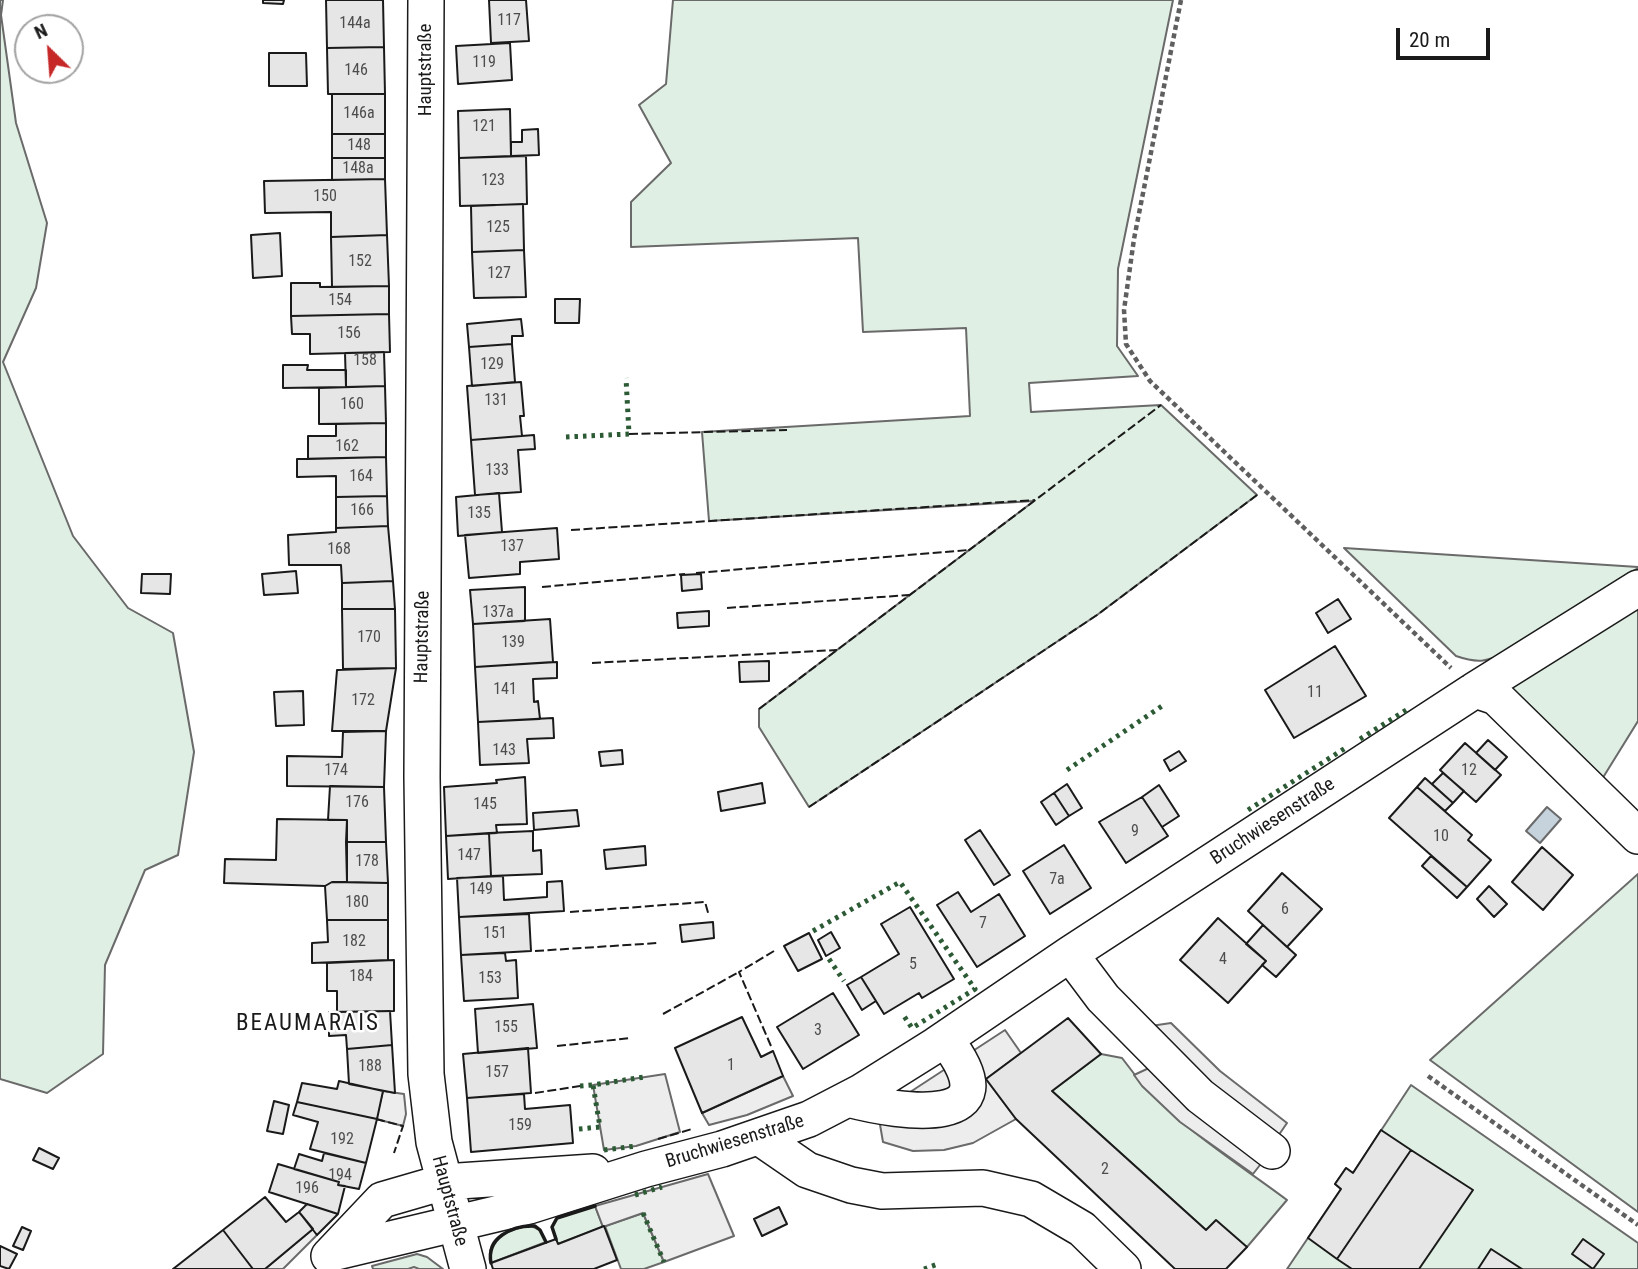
<!DOCTYPE html>
<meta charset="utf-8">
<style>
body{margin:0}
#map{position:relative;width:1638px;height:1269px;overflow:hidden;background:#fff;font-family:"Roboto Condensed",sans-serif}
canvas{display:block}
.north{position:absolute;left:14px;top:14px;width:70px;height:70px;box-sizing:border-box;background:#fff;border:2px solid #a3a3a3;border-radius:50%;rotate:335deg;font-size:19px;font-weight:700;line-height:28px;text-align:center;color:#1a1a1a}
.north::after{content:'';display:block;margin:auto;width:24px;height:32px;background:#c62828;clip-path:polygon(50% 0,100% 100%,50% 72%,0 100%)}
.scale{position:absolute;left:1396px;top:28px;width:94px;height:32px;box-sizing:border-box;border:4px solid #1a1a1a;border-top:0;padding-left:9px;font-size:21px;line-height:24px;white-space:nowrap;color:#1a1a1a;-webkit-text-stroke:5px #fff;paint-order:stroke}
</style>
<div id="map">
<canvas width="1638" height="1269"></canvas>
<div class="north">N</div>
<div class="scale">20 m</div>
</div>
<script>
const g = document.querySelector('canvas').getContext('2d');
g.lineJoin = 'round';
function fillPath(path, color) { g.fillStyle = color; g.fill(path, 'evenodd'); }
function trace(path, color, width, dash) { g.strokeStyle = color; g.lineWidth = width; g.lineCap = dash ? 'butt' : 'round'; g.setLineDash(dash || []); g.stroke(path); }
function write(font, color, halo, rows, align = 'center') {
  g.font = font + ' "Roboto Condensed",sans-serif'; g.lineWidth = 5; g.setLineDash([]); g.textBaseline = 'middle'; g.strokeStyle = halo; g.fillStyle = color; for (const [text, x, y, turn = 0] of rows) {
    g.save(); g.translate(x, y); g.rotate((+turn || 0) * Math.PI / 180); g.textAlign = isNaN(turn) ? turn : align; if (halo) g.strokeText(text, 0, 0); g.fillText(text, 0, 0); g.restore();
  }
}
const green = new Path2D(`
 M0,0H3L1,15L16,123L47,223L36,288L3,362L73,536L128,608L173,633L194,752L178,855L145,870L105,965L103,1054L47,1093L0,1079Z
 M673,0H1173L1118,269L1117,346L1138,376L1029,383L1031,412L1161,405L1257,495L1097,615L809,807L759,727V709L1034,501L709,521L702,432L970,416L966,328L863,332L858,238L631,247V202L671,163L639,105L666,84Z
 M1344,548L1638,567V568L1514,650C1489,660 1482,665 1456,656Z
 M1638,599V721L1599,784L1511,694L1513,686Z
 M1638,874V1212L1430,1060Z
 M1101,1054L1122,1058C1167,1121 1227,1155 1287,1200L1247,1247L1206,1230L1052,1091Z
 M1411,1085L1638,1243V1269H1287L1341,1189L1335,1184L1346,1168L1353,1173Z
 M595,1206L603,1227L558,1244L552,1227L557,1218Z
 M643,1213L664,1262L644,1269H621L605,1226Z
 M529,1225L540,1230L546,1242L491,1263C485,1235 508,1232 529,1225Z
 M417,1254L427,1257L443,1269H419L414,1267L408,1269H373L372,1266Z`);
fillPath(green, '#e0efe3');
trace(green, '#6a6a6a', 2);
const parking = new Path2D(`
 M1171,1023L1220,1071L1287,1123L1274,1142L1144,1027Z
 M1005,1030L1021,1053L986,1079L1016,1119L973,1143L944,1150L913,1151L883,1142L878,1113Z
 M1149,1068L1267,1156L1253,1174L1180,1122L1142,1086L1134,1075Z
 M665,1074L680,1132L636,1146L604,1150L593,1085Z
 M783,1076L793,1096L747,1115L709,1125L702,1113Z
 M383,1091L404,1094L406,1114L403,1126L376,1119Z
 M708,1174L734,1236L664,1262L643,1213L603,1227L595,1206Z
 M313,1229L317,1235L283,1269H265Z`);
fillPath(parking, '#ededed');
trace(parking, '#6a6a6a', 2);
const water = new Path2D(`
 M1547,807L1561,819L1540,843L1526,831Z`);
fillPath(water, '#c6d2dc');
trace(water, '#6a6a6a', 2);
const building = new Path2D(`
 M263,0H284L283,4L263,3Z
 M326,0H383L384,47L327,48Z
 M489,0H526L529,41L491,43Z
 M510,43L512,80L458,84L456,46Z
 M384,47L385,94H328L327,48Z
 M269,53H306L307,86H269Z
 M332,94H385V134H332Z
 M510,109L511,156L459,158L458,111Z
 M538,129L539,155L511,156V142H522V130Z
 M332,134H385V158H332Z
 M526,156L527,204L460,206L459,158Z
 M332,158H385V179L332,180Z
 M385,179L387,235L331,237V212L265,213L264,181Z
 M523,204L524,250L472,252L471,206Z
 M280,233L282,276L253,278L251,235Z
 M387,235L389,286L332,287L331,237Z
 M524,250L526,297L474,298L472,252Z
 M291,283H320V287L389,286V314L291,316Z
 M555,299H580L579,323H555Z
 M389,314L390,352L310,354V334H292L291,316Z
 M521,319L523,336H512V344L469,347L467,324Z
 M512,344L515,382L472,386L469,347Z
 M384,352L385,386L346,387L345,353Z
 M283,365H308L307,370H346V387L283,388Z
 M521,382L524,416H520L522,436L471,440L467,386Z
 M385,386L386,423L319,424V388Z
 M386,423V457L308,459V436H336V424Z
 M534,435L535,449L518,450L521,492L475,495L471,440Z
 M386,457L387,496L336,497V476L297,477V459Z
 M499,493L502,532L458,536L456,497Z
 M387,496L388,526L336,528V497Z
 M388,526L393,581L342,583L341,565H289L288,535L336,532V528Z
 M557,528L559,559L520,562V574L469,578L465,535Z
 M296,571L298,593L264,595L262,574Z
 M142,574H171L170,594L141,593Z
 M701,574L702,589L682,591L681,575Z
 M393,581L395,609H342V583Z
 M525,587V621L473,624L470,590Z
 M1338,599L1351,619L1328,633L1316,613Z
 M342,609H395L396,668L343,669Z
 M709,611V626L678,628L677,613Z
 M550,619L553,662L475,667L473,624Z
 M1335,646L1366,696L1294,738L1265,690Z
 M769,661V681L740,682L739,662Z
 M557,662V678L533,679L534,702L538,701L540,719L478,722L475,667Z
 M396,668L386,731H332L337,670Z
 M303,691L304,725L276,726L274,692Z
 M553,718L554,738L527,739L529,763L480,765L478,722Z
 M386,731L384,787L287,786V756L342,757L343,732Z
 M1488,740L1507,757L1495,770L1476,753Z
 M1465,743L1501,775L1476,802L1440,770Z
 M622,750L623,764L601,766L599,752Z
 M1179,751L1186,761L1170,771L1164,760Z
 M1443,773L1464,791L1453,803L1432,784Z
 M525,777L527,824L496,825L497,833L446,836L444,787L497,783L496,780Z
 M1425,778L1453,803L1445,811L1417,787Z
 M762,783L765,803L721,811L718,792Z
 M1067,784L1082,808L1069,816L1054,793Z
 M1159,785L1179,816L1162,827L1142,797Z
 M330,786L384,787L386,842H346L347,820H328Z
 M1417,787L1472,835L1468,840L1491,860L1467,887L1389,818Z
 M1054,793L1069,816L1056,825L1041,802Z
 M1142,797L1168,836L1126,863L1099,822Z
 M577,810L579,826L534,830L533,813Z
 M277,819L347,820V882H332L325,886L224,883L225,859L276,860Z
 M980,830L1010,875L994,885L965,840Z
 M533,831V851L541,850L542,874L491,876L489,833Z
 M489,833L491,876L448,879L446,836Z
 M346,842H386L388,883L347,882Z
 M1064,845L1091,888L1050,914L1023,871Z
 M645,846L646,865L606,869L604,850Z
 M1542,847L1573,875L1543,910L1512,882Z
 M1431,856L1467,887L1457,898L1422,866Z
 M1282,873L1322,909L1287,947L1248,911Z
 M503,876L504,900L547,897V882L562,881L564,911L459,917L457,878Z
 M332,882L388,883V920H327L325,886Z
 M1489,886L1507,904L1494,917L1477,899Z
 M958,892L971,912L999,894L1025,936L977,967L937,905Z
 M910,907L954,979L922,998L919,993L884,1014L861,977L899,954L881,924Z
 M529,914L531,951L461,955L459,917Z
 M1218,918L1266,961L1228,1003L1180,960Z
 M327,920H388V960L312,963V943L328,942Z
 M713,922L714,938L682,942L680,925Z
 M1263,925L1296,955L1276,977L1262,965L1266,961L1246,944Z
 M831,932L840,948L826,956L818,940Z
 M809,933L822,959L798,971L784,946Z
 M505,953L506,961L516,960L518,998L464,1001L461,955Z
 M394,960V1011L337,1012V991H327V963Z
 M861,977L876,1001L862,1010L847,985Z
 M833,993L859,1035L803,1069L777,1027Z
 M533,1004L537,1048L478,1053L475,1009Z
 M390,1011L392,1045L347,1049L346,1035L329,1036V1012Z
 M742,1017L761,1057L773,1051L783,1076L702,1113L675,1048Z
 M1068,1018L1101,1054L1052,1091L1206,1230L1216,1220L1247,1247L1226,1269H1175L1016,1119L986,1079Z
 M392,1045L395,1093L349,1084L347,1049Z
 M528,1048L531,1093L467,1098L463,1054Z
 M339,1081L383,1091L377,1119L297,1102L302,1083L337,1089Z
 M524,1094L525,1109L570,1105L573,1143L471,1152L467,1098Z
 M274,1101L289,1105L283,1134L267,1131Z
 M297,1102L377,1119L366,1163L310,1149L318,1122L293,1115Z
 M1381,1130L1411,1150L1337,1259L1308,1238L1341,1189L1335,1184L1346,1168L1353,1173Z
 M39,1148L59,1158L53,1169L33,1160Z
 M1411,1150L1473,1190L1419,1269H1352L1337,1259Z
 M324,1153L366,1163L359,1189L338,1185L339,1182L294,1169L299,1154L322,1161Z
 M278,1164L339,1182L338,1185L345,1186L338,1214L269,1192Z
 M265,1197L286,1222L299,1212L313,1229L265,1269H253L223,1230Z
 M307,1204L338,1214L317,1235L299,1212Z
 M779,1207L787,1224L762,1236L754,1219Z
 M604,1226L617,1260L594,1269H493L491,1263L556,1239L558,1244Z
 M22,1227L31,1231L23,1250L13,1246Z
 M223,1230L253,1269H173Z
 M1583,1239L1604,1254L1593,1269L1572,1254Z
 M0,1246L17,1254L9,1269L0,1266Z
 M1491,1249L1522,1269H1478Z`);
fillPath(building, '#e6e6e6');
trace(building, '#1a1a1a', 2);
const minor = new Path2D(`
 M426,0L422,777L426,1074L434,1142L468,1269
 M1475,690L1496,697L1638,836
 M1070,954L1103,998L1200,1096L1272,1151
 M848,1099C901,1113 1017,1130 945,1039
 M759,1137L807,1170L851,1185L882,1191L983,1188L1031,1199L1082,1229L1123,1269
 M332,1253L529,1206L646,1169L722,1149L809,1119L861,1092L936,1045L1070,954L1475,690L1638,588
 M329,1256L382,1200L444,1182L593,1172`);
trace(minor, '#1a1a1a', 38);
trace(new Path2D(`
 M1181,0L1134,239L1124,310L1126,344L1150,381L1451,668
 M1428,1076L1638,1225`), '#5f5f5f', 4.5, [5, 3.5]);
trace(minor, '#fff', 35);
trace(new Path2D(`
 M566,437L629,434L626,378
 M1360,739L1408,709
 M1067,770L1165,704
 M1248,810L1347,747
 M813,931L900,882L975,989L912,1028L904,1016
 M829,959L844,981
 M580,1086L593,1085
 M579,1129L600,1127L593,1085L644,1077
 M604,1150L636,1146
 M635,1195L662,1187
 M643,1213L664,1262
 M924,1269L938,1264`), '#2b5a34', 5, [3.5, 5]);
trace(new Path2D(`
 M629,434L787,430
 M571,530L1035,500
 M696,573L968,550
 M542,587L685,574
 M727,608L909,595
 M592,663L837,650
 M759,709L1161,405
 M809,807L1097,615L1257,495
 M570,912L705,902L709,916
 M535,951L658,943
 M663,1014L739,972
 M557,1046L631,1038
 M771,1046L739,972L774,951
 M535,1093L580,1086
 M376,1119L403,1126L394,1153
 M658,1139L692,1129`), '#1a1a1a', 2, [9, 3.5]);
trace(new Path2D(`
 M556,1239L552,1227L557,1218L595,1206
 M491,1263C486,1238 512,1225 535,1226L540,1230L546,1242`), '#1a1a1a', 3.5);
write('16px', '#4d4d4d', null, [
 ["117",509,21],
 ["144a",355,24],
 ["119",484,63],
 ["146",356,71],
 ["146a",359,114],
 ["121",484,127],
 ["148",359,146],
 ["148a",358,169],
 ["123",493,181],
 ["150",325,197],
 ["125",498,228],
 ["152",360,262],
 ["127",499,274],
 ["154",340,301],
 ["156",349,334],
 ["158",365,361],
 ["129",492,365],
 ["131",496,401],
 ["160",352,405],
 ["162",347,447],
 ["133",497,471],
 ["164",361,477],
 ["166",362,511],
 ["135",479,514],
 ["137",512,547],
 ["168",339,550],
 ["137a",498,613],
 ["170",369,638],
 ["139",513,643],
 ["141",505,690],
 ["11",1315,693],
 ["172",363,701],
 ["143",504,751],
 ["174",336,771],
 ["12",1469,771],
 ["176",357,803],
 ["145",485,805],
 ["9",1135,832],
 ["10",1441,837],
 ["147",469,856],
 ["178",367,862],
 ["7a",1057,880],
 ["149",481,890],
 ["180",357,903],
 ["6",1285,910],
 ["7",983,924],
 ["151",495,934],
 ["182",354,942],
 ["4",1223,960],
 ["5",913,965],
 ["184",361,977],
 ["153",490,979],
 ["155",506,1028],
 ["3",818,1031],
 ["1",731,1066],
 ["188",370,1067],
 ["157",497,1073],
 ["159",520,1126],
 ["192",342,1140],
 ["2",1105,1170],
 ["194",340,1176],
 ["196",307,1189]
]);
write('19px', '#1a1a1a', '#fff', [
 ["Hauptstraße",426,70,-90],
 ["Hauptstraße",423,637,-89],
 ["Bruchwiesenstraße",1273,822,-33],
 ["Bruchwiesenstraße",735,1142,-17],
 ["Hauptstraße",449,1201,75]
]);
g.letterSpacing = '2px';
write('23px', '#1a1a1a', '#fff', [
 ["BEAUMARAIS",308,1024]
]);
g.letterSpacing = '0px';
</script>
